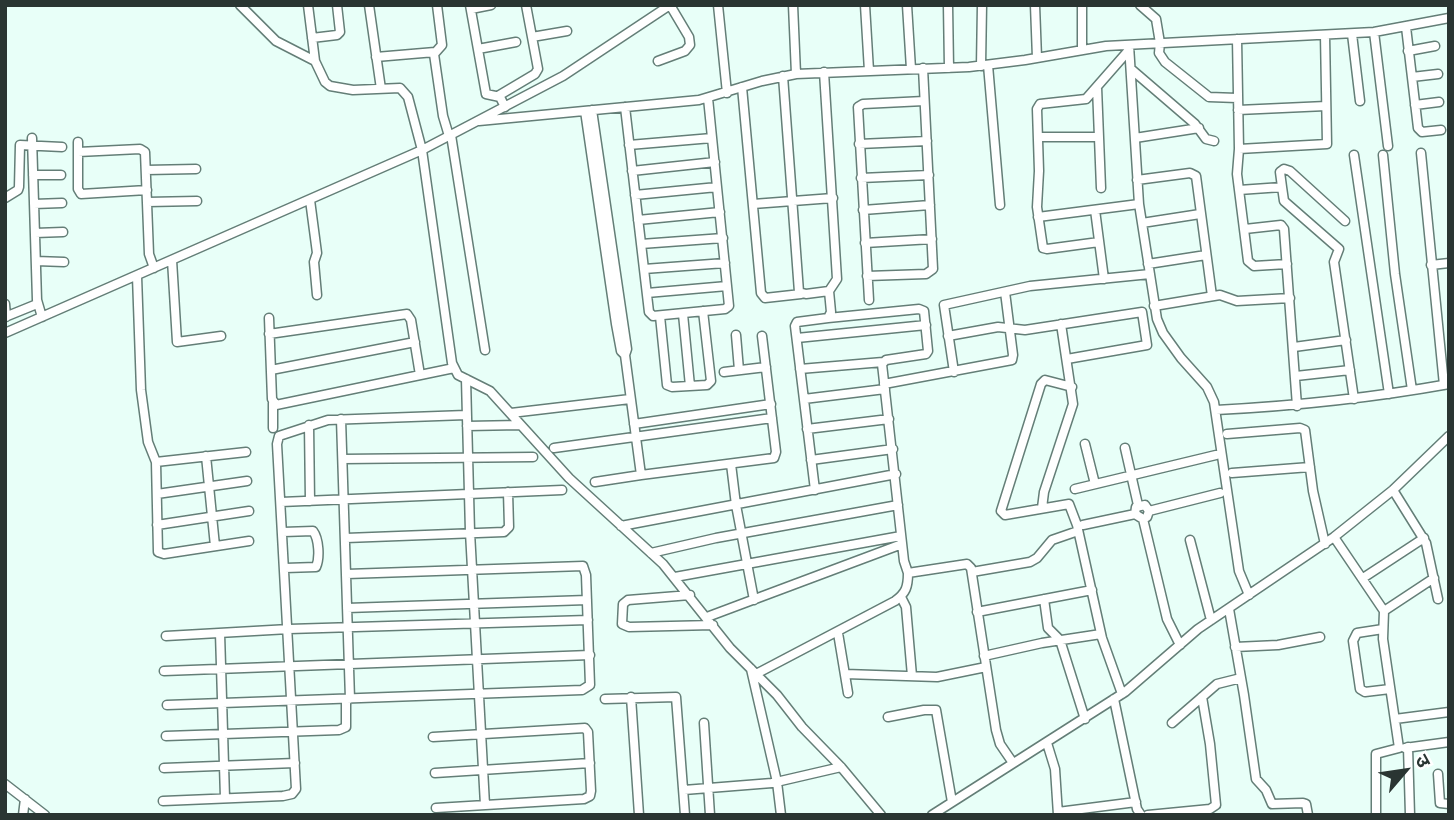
<!DOCTYPE html>
<meta charset="utf-8">
<style>
body{margin:0}
#map{position:relative;width:1454px;height:820px;overflow:hidden;background:#e8fff8;font-family:Commissioner,"Noto Sans Devanagari",sans-serif}
canvas{display:block}
.frame{position:absolute;inset:0;border:7px solid #2a3532;pointer-events:none}
.north{position:absolute;left:1370px;top:736px;width:70px;height:70px;-webkit-text-stroke:5px #fff;paint-order:stroke;rotate:61deg;font-size:19px;font-weight:700;line-height:28px;text-align:center;color:#2a3532}
.north::after{content:'';display:block;margin:auto;width:24px;height:32px;background:#2a3532;clip-path:polygon(50% 0,100% 100%,50% 72%,0 100%)}
</style>
<div id="map">
<canvas width="1454" height="820"></canvas>
<div class="frame"></div>
<div class="north">उ</div>
</div>
<script>
const g = document.querySelector('canvas').getContext('2d');
g.lineJoin = 'round';
function trace(path, color, width, dash) { g.strokeStyle = color; g.lineWidth = width; g.lineCap = dash ? 'butt' : 'round'; g.setLineDash(dash || []); g.stroke(path); }
const minor = new Path2D(`
 M240,5L276,41L315,61L325,82L330,86L353,90L400,88L408,97L422,150L452,363L458,375L490,391L569,478L663,564L730,648L777,695L802,727L841,767L881,815
 M308,5L315,61
 M369,5L381,89
 M437,5L442,45L434,54L443,116L449,136
 M470,5L486,94L500,97L505,107
 M718,5L727,93
 M793,5L796,74
 M865,5L869,71
 M907,5L911,69
 M948,5L949,68
 M1035,5L1037,58
 M1140,5L1156,19L1160,43L1159,53L1165,62L1209,97L1237,98
 M471,9L491,5
 M1406,27L1418,128L1422,132L1441,130
 M1374,32L1388,146
 M1352,34L1360,101
 M532,37L567,31
 M312,38L337,35L340,32L337,5
 M1237,39L1239,149L1237,174L1248,261L1254,266L1287,264
 M1129,45L1139,204L1157,319L1163,333L1181,358L1207,387L1214,402L1239,571L1249,595
 M478,49L516,42
 M1082,50V5
 M1408,51L1435,46
 M376,57L435,52
 M658,61L685,51L690,45L689,37L670,5
 M988,65L1000,205
 M981,66L982,5
 M1131,69L1195,124L1206,139L1214,141
 M783,76L799,292L806,294L829,291
 M1412,77L1438,74
 M742,87L761,293L765,298L801,294
 M1097,87L1101,188
 M498,96L535,74L538,69L526,5
 M1415,105L1439,102
 M625,107L649,312L653,316L725,309L729,306L708,98
 M592,110L627,349L625,355L641,475L774,458L776,452L762,336
 M1238,110L1326,106
 M585,111L616,324L621,351L625,355
 M479,121L699,100L762,81L796,74L969,67L1025,60L1106,46L1374,32L1449,18
 M451,135L485,350
 M1038,137H1099
 M32,138L37,300L42,317
 M1135,138L1199,128
 M78,142V189L81,194L147,190
 M859,144L927,141
 M629,145L712,138
 M1239,149L1327,144L1325,35
 M78,152L140,149L145,152L149,254L154,268
 M1421,153L1444,385
 M1354,155L1389,394
 M1383,155L1395,274L1412,390
 M146,170L196,169
 M632,171L715,162
 M33,175H61
 M861,178L929,175
 M1137,180L1190,173L1196,176L1212,296
 M1282,187L1280,172L1284,169L1290,171L1345,221
 M1239,190L1282,187L1284,201L1339,249L1334,262L1354,399
 M635,195L717,187
 M5,198L18,190L19,187L20,145L62,147
 M310,200L317,253L314,262L317,295
 M147,202L197,201
 M34,204L62,203
 M753,204L833,198
 M863,210L930,205
 M1095,210L1104,279
 M1038,217L1139,204
 M638,220L720,212
 M1142,223L1200,214
 M1245,229L1281,225L1284,229L1297,406
 M35,233L63,232
 M1099,242L1047,249L1043,248L1037,207L1039,171L1037,109L1040,104L1086,99L1129,50
 M865,243L932,239
 M641,244L723,238
 M172,260L177,342L221,336
 M36,261L64,262
 M1148,264L1206,255
 M1431,265L1449,263
 M644,269L725,263
 M137,276L141,390L148,442L156,462L158,552L164,554L249,541
 M867,276L926,274L933,269L923,68
 M647,293L727,286
 M869,300L858,107L863,104L924,101
 M5,304L6,317
 M1154,306L1220,295L1237,301L1290,298
 M683,314L690,386
 M660,316L667,385L672,387L707,385L711,381L703,311
 M5,317L37,304
 M269,318L272,399L276,405L454,368
 M828,318L919,309L924,311L928,351L926,354L886,360L882,364L904,561L908,573L967,564L971,568L996,730L1000,744L1013,763
 M5,333L422,150L563,76L670,5
 M269,334L407,314L411,320L420,375
 M736,335L739,370
 M948,336L998,327L1025,330L1142,312L1147,345L1067,359
 M797,338L926,325
 M1294,347L1346,340
 M800,369L883,362
 M271,370L415,342
 M724,372L766,367
 M954,372L944,305L1030,286L1150,274
 M1296,376L1350,370
 M466,379L470,532L485,805
 M884,384L1012,360L1013,355L1005,292
 M1072,387L1045,380L1041,384L1001,511L1005,515L1069,504L1077,525L1102,638L1122,694
 M804,399L885,389
 M273,403V428
 M1216,410C1295,406 1371,398 1449,384
 M511,413L630,399
 M341,419L350,699
 M634,424L771,404
 M309,425L310,501
 M467,426L520,425
 M807,429L889,419
 M1227,434L1300,428L1305,430L1313,491L1325,544
 M1085,444L1095,484
 M554,448L772,418
 M1125,448L1138,505
 M206,456L215,546
 M343,459L533,457
 M811,460L893,449
 M156,462L246,452
 M731,464L736,505L754,600
 M1232,473L1310,467
 M595,482L641,475
 M1075,489L1216,455
 M815,490L795,326L797,322L828,318L831,312L829,291L837,279L824,72
 M1393,490L1426,543L1438,599
 M157,494L247,481
 M281,502L562,490
 M1042,508L1044,492L1073,404L1061,324
 M1149,511L1220,493
 M1143,519L1147,517L1149,511L1145,505L1136,507L1135,514L1143,519L1167,619L1180,645
 M157,525L249,511
 M1083,525L1135,514
 M621,526L896,474
 M283,532L313,531C319,539 320,558 316,567L285,568
 M1334,537L1384,611L1383,639L1399,748L1376,754V815
 M346,538L504,532L509,527L508,492
 M1190,540L1211,620
 M651,553L716,538L898,505
 M972,572L1030,562L1037,558L1052,540L1078,531
 M675,577L901,536
 M1363,578L1424,538
 M690,595L628,600L623,604L622,624L629,627L713,625
 M901,597L906,607L912,676
 M1044,599L1048,628L1060,640L1085,719
 M347,608L587,600
 M1229,609L1244,695L1256,779L1266,790L1272,804L1303,803L1306,804L1308,815
 M1384,611L1434,578
 M977,612L1092,590
 M707,617L902,544
 M1383,629L1357,633L1353,641L1360,689L1365,692L1390,689
 M220,633L225,798
 M838,633L848,693
 M166,636L289,629L588,620
 M1235,647L1278,645L1320,637
 M984,656L1042,643L1101,634
 M751,669L777,782L781,815
 M164,671L590,655
 M756,674L895,601C906,593 908,587 908,573
 M845,674L937,677L986,667
 M631,697L639,815
 M605,699L676,697L685,815
 M1114,699L1137,809L1141,815
 M167,705L582,690L590,685L586,575L583,566L347,574
 M888,717L924,710H936L952,802
 M1395,719L1449,712
 M704,723L710,815
 M1172,723L1217,684L1241,678
 M166,736L339,730L346,727V699
 M433,737L585,728L588,732L591,791L590,796L584,799L436,808
 M1047,743L1055,769L1058,815
 M1408,747L1410,815
 M1405,748L1449,742
 M164,768L295,763
 M435,773L590,763
 M1438,774L1440,803L1449,804
 M5,784L45,815
 M684,790L772,783L841,767
 M163,801L283,796L292,794L296,789L277,444L279,436L328,420L466,415
 M1058,812L1136,802
 M23,815L25,799
 M932,815L1125,692L1198,629L1334,537L1393,490L1449,436
 M1148,815L1210,809L1216,805L1210,744L1202,697`);
trace(minor, '#647e77', 11);
trace(minor, '#fff', 8);
</script>
